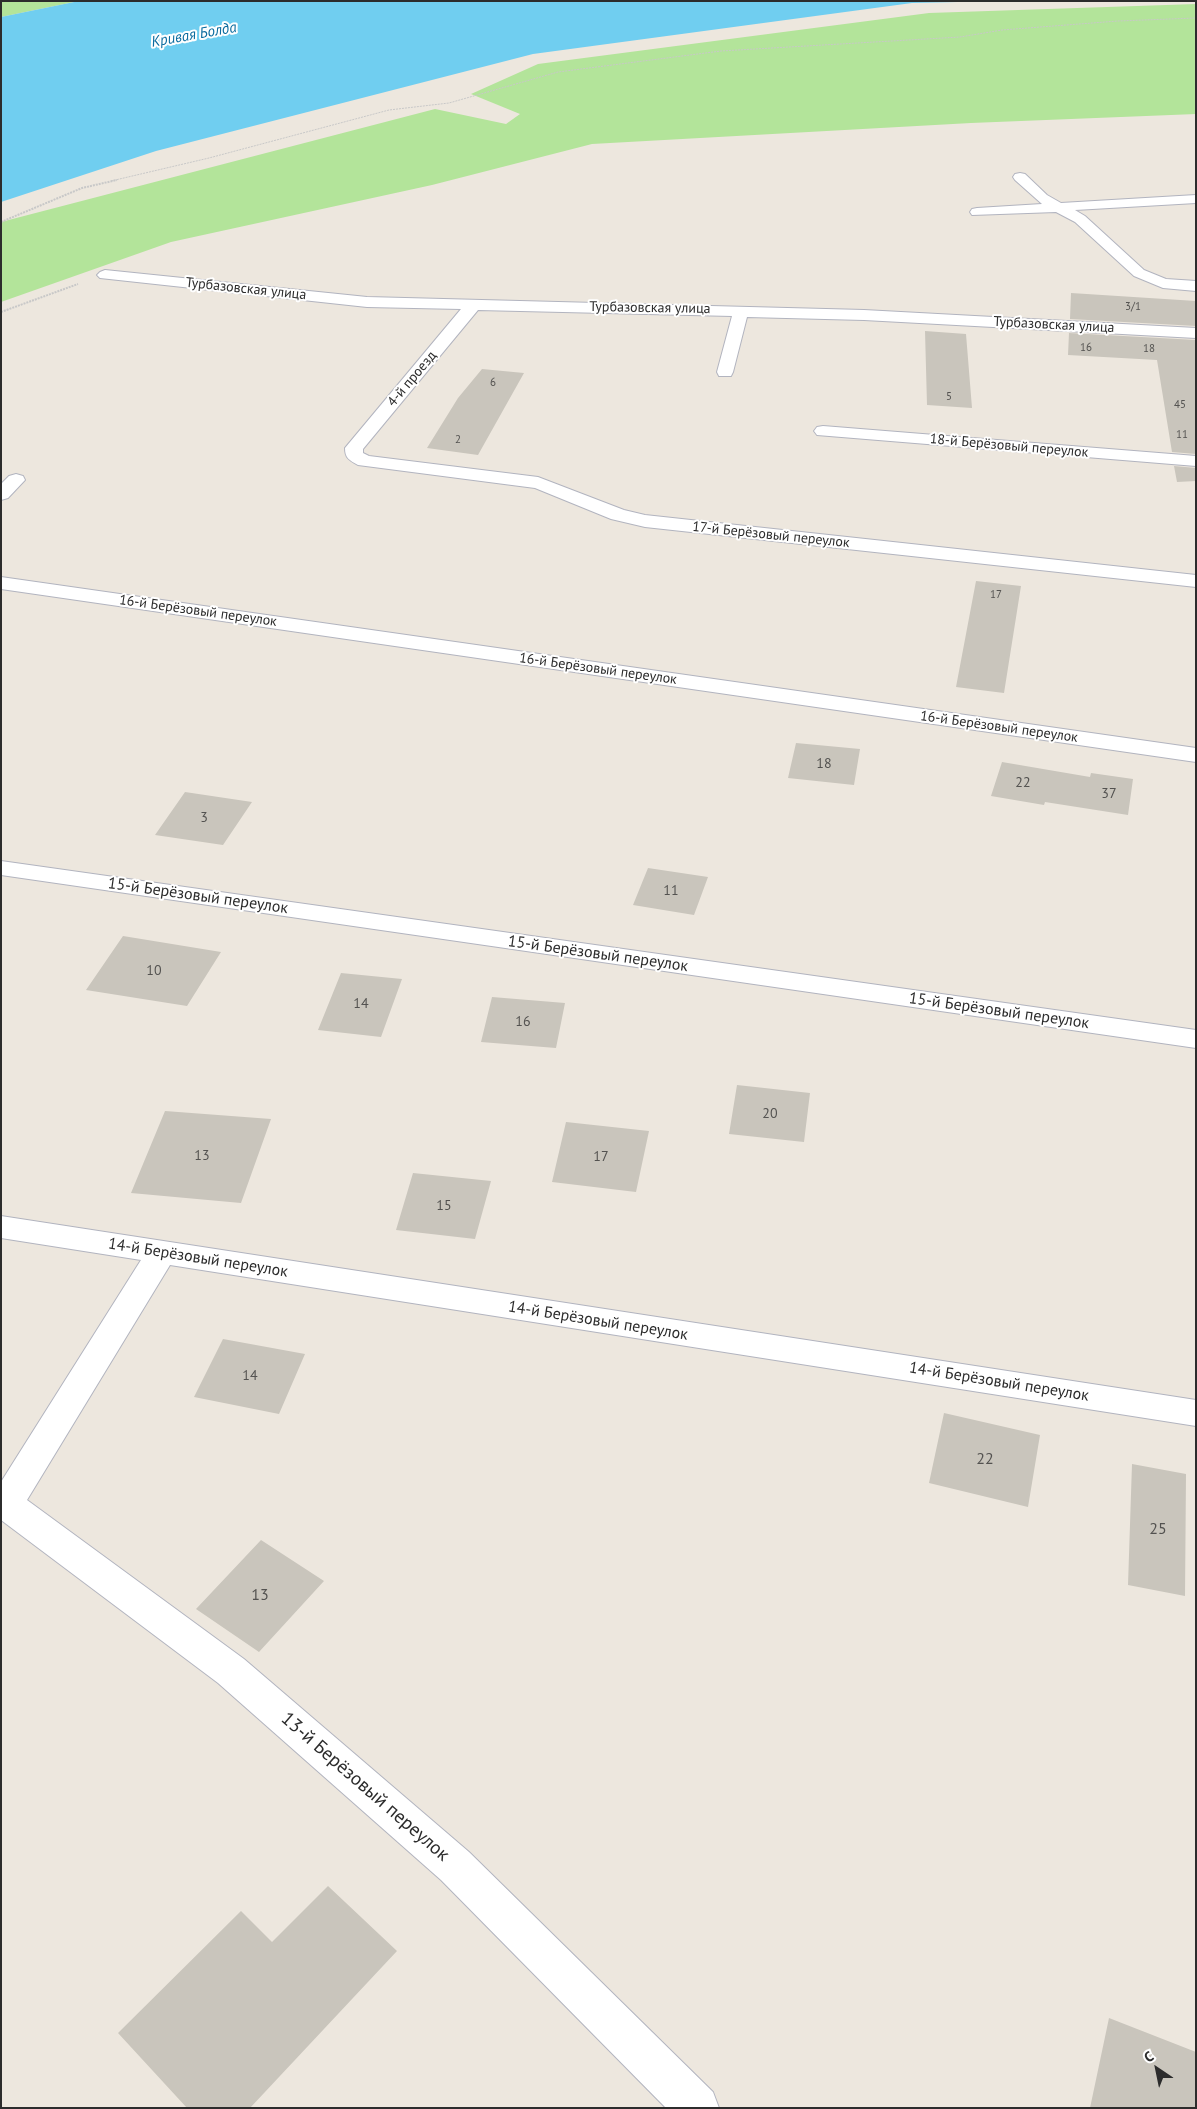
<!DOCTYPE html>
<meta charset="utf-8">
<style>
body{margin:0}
#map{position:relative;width:1197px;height:2109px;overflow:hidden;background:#ede7de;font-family:"PT Sans",sans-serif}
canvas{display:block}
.frame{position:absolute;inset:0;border:2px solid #2c2c2c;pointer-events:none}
.north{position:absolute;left:1132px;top:2044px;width:50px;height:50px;-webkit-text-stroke:4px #fff;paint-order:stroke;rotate:326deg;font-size:14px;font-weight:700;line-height:20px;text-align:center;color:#2c2c2c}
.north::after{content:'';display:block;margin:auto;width:18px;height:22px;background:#2c2c2c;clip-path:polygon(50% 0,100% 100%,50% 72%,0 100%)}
</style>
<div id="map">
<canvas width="1197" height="2109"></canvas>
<div class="frame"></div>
<div class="north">С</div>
</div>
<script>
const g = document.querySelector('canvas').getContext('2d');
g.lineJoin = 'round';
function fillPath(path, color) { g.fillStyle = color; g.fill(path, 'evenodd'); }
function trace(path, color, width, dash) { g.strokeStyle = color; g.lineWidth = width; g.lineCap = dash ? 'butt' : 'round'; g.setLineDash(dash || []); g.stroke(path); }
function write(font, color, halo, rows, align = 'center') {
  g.font = font + ' "PT Sans",sans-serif'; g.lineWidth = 4; g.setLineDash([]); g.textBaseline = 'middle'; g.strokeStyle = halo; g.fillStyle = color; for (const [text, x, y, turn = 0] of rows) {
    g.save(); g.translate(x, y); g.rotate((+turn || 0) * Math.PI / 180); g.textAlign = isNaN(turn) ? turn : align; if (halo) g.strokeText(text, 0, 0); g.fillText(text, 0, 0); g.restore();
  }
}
fillPath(new Path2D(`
 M1,1H79L1,17Z
 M1196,4V114L971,123L592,144L432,185L171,242L1,302V222L435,109L506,124L520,114L471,94L538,64L929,13Z`), '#b3e49a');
fillPath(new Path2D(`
 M79,1H1003L912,3L533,54L156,151L1,202V17Z`), '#70cef0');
fillPath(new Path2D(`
 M1071,293L1196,301V326L1070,319Z
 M925,331L966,334L972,408L927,405Z
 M1069,333L1196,340V454L1172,452L1157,360L1068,355Z
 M482,369L524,373L478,455L427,448L458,398Z
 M1174,466L1196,468V481L1177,482Z
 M976,581L1021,586L1004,693L956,687Z
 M796,743L860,749L854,785L788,778Z
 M1002,762L1090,777L1091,773L1133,779L1128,815L1045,802L1044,805L991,796Z
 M185,792L252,802L223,845L155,835Z
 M648,868L708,877L694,915L633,905Z
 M123,936L221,952L187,1006L86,990Z
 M341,973L402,979L381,1037L318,1030Z
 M492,997L565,1003L556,1048L481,1042Z
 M737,1085L810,1093L804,1142L729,1134Z
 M165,1111L271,1119L241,1203L131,1193Z
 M566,1122L649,1131L636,1192L552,1182Z
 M413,1173L491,1181L475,1239L396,1230Z
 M223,1339L305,1354L279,1414L194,1397Z
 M944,1413L1040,1435L1028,1507L929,1483Z
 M1132,1464L1186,1474L1185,1596L1128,1585Z
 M261,1540L324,1581L259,1652L196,1609Z
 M328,1886L397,1951L250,2108H187L118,2033L241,1911L272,1942Z
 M1109,2018L1196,2052V2108H1090Z`), '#c9c5bc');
const minor = new Path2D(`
 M1020,173L1025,174L1047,195L1061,203L1196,195V203L1075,210L1085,216L1144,270L1166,279L1196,281V291L1163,288L1134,276L1075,222L1056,212L972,215L970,212L972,209L977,208L1042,204L1015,180L1013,177L1015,174Z
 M105,270L367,297L864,310L1196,328V338L864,320L747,317L733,372L731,376H719L717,372L732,316L478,310L363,449V453L369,456L538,477L624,510L645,515L1196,575V587L645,527L611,519L535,488L358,465C349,460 345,458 345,448L461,309L367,307L100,278L97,275L100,272Z
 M823,426L1196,456V466L817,435L814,431L817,427Z
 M16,474L23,476L25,480L8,498L1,500V484L9,476Z
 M1,577L1196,748V762L1,589Z
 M1,861L1196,1030V1048L1,875Z
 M1,1216L1196,1400V1426L170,1265L27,1500L244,1659L469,1852L713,2092L719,2108H666L441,1880L218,1683L1,1520V1482L141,1260L1,1238Z`);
trace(minor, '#b2b4bf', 2);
trace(new Path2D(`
 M111,181L209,158L389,110L449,103L558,72L721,51L960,37L1002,30L1118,21L1196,18`), '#c8c8c8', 1, [2, 1]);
trace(new Path2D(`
 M1,222L82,188L117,180
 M1,312L78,284`), '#c8c8c8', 2, [2, 1]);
fillPath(minor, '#fff');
write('11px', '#535250', null, [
 ["3/1",1133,307],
 ["16",1086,348],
 ["18",1149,349],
 ["6",493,383],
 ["5",949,397],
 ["45",1180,405],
 ["11",1182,435],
 ["2",458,440],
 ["17",996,595]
]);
write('14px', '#2c2c2c', '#fff', [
 ["Турбазовская улица",246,289,6],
 ["Турбазовская улица",650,308,1],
 ["Турбазовская улица",1054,325,3],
 ["4-й проезд",412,379,-50],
 ["18-й Берёзовый переулок",1009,446,5],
 ["17-й Берёзовый переулок",771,535,6],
 ["16-й Берёзовый переулок",198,611,8],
 ["16-й Берёзовый переулок",598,669,8],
 ["16-й Берёзовый переулок",999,727,8]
]);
write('14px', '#535250', null, [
 ["18",824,764],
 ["22",1023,783],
 ["37",1109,794],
 ["3",204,818],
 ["11",671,891],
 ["10",154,971],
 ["14",361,1004],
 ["16",523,1022],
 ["20",770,1114],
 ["13",202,1156],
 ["17",601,1157],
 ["15",444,1206],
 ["14",250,1376]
]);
write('italic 15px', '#0c6c9f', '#fff', [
 ["Кривая Болда",194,35,-10]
]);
write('16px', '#2c2c2c', '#fff', [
 ["15-й Берёзовый переулок",198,896,8],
 ["15-й Берёзовый переулок",598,954,8],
 ["15-й Берёзовый переулок",999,1011,8],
 ["14-й Берёзовый переулок",198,1258,9],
 ["14-й Берёзовый переулок",598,1321,9],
 ["14-й Берёзовый переулок",999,1382,9]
]);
write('16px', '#535250', null, [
 ["22",985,1459],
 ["25",1158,1529],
 ["13",260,1595]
]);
write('19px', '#2c2c2c', '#fff', [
 ["13-й Берёзовый переулок",365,1787,41]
]);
</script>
